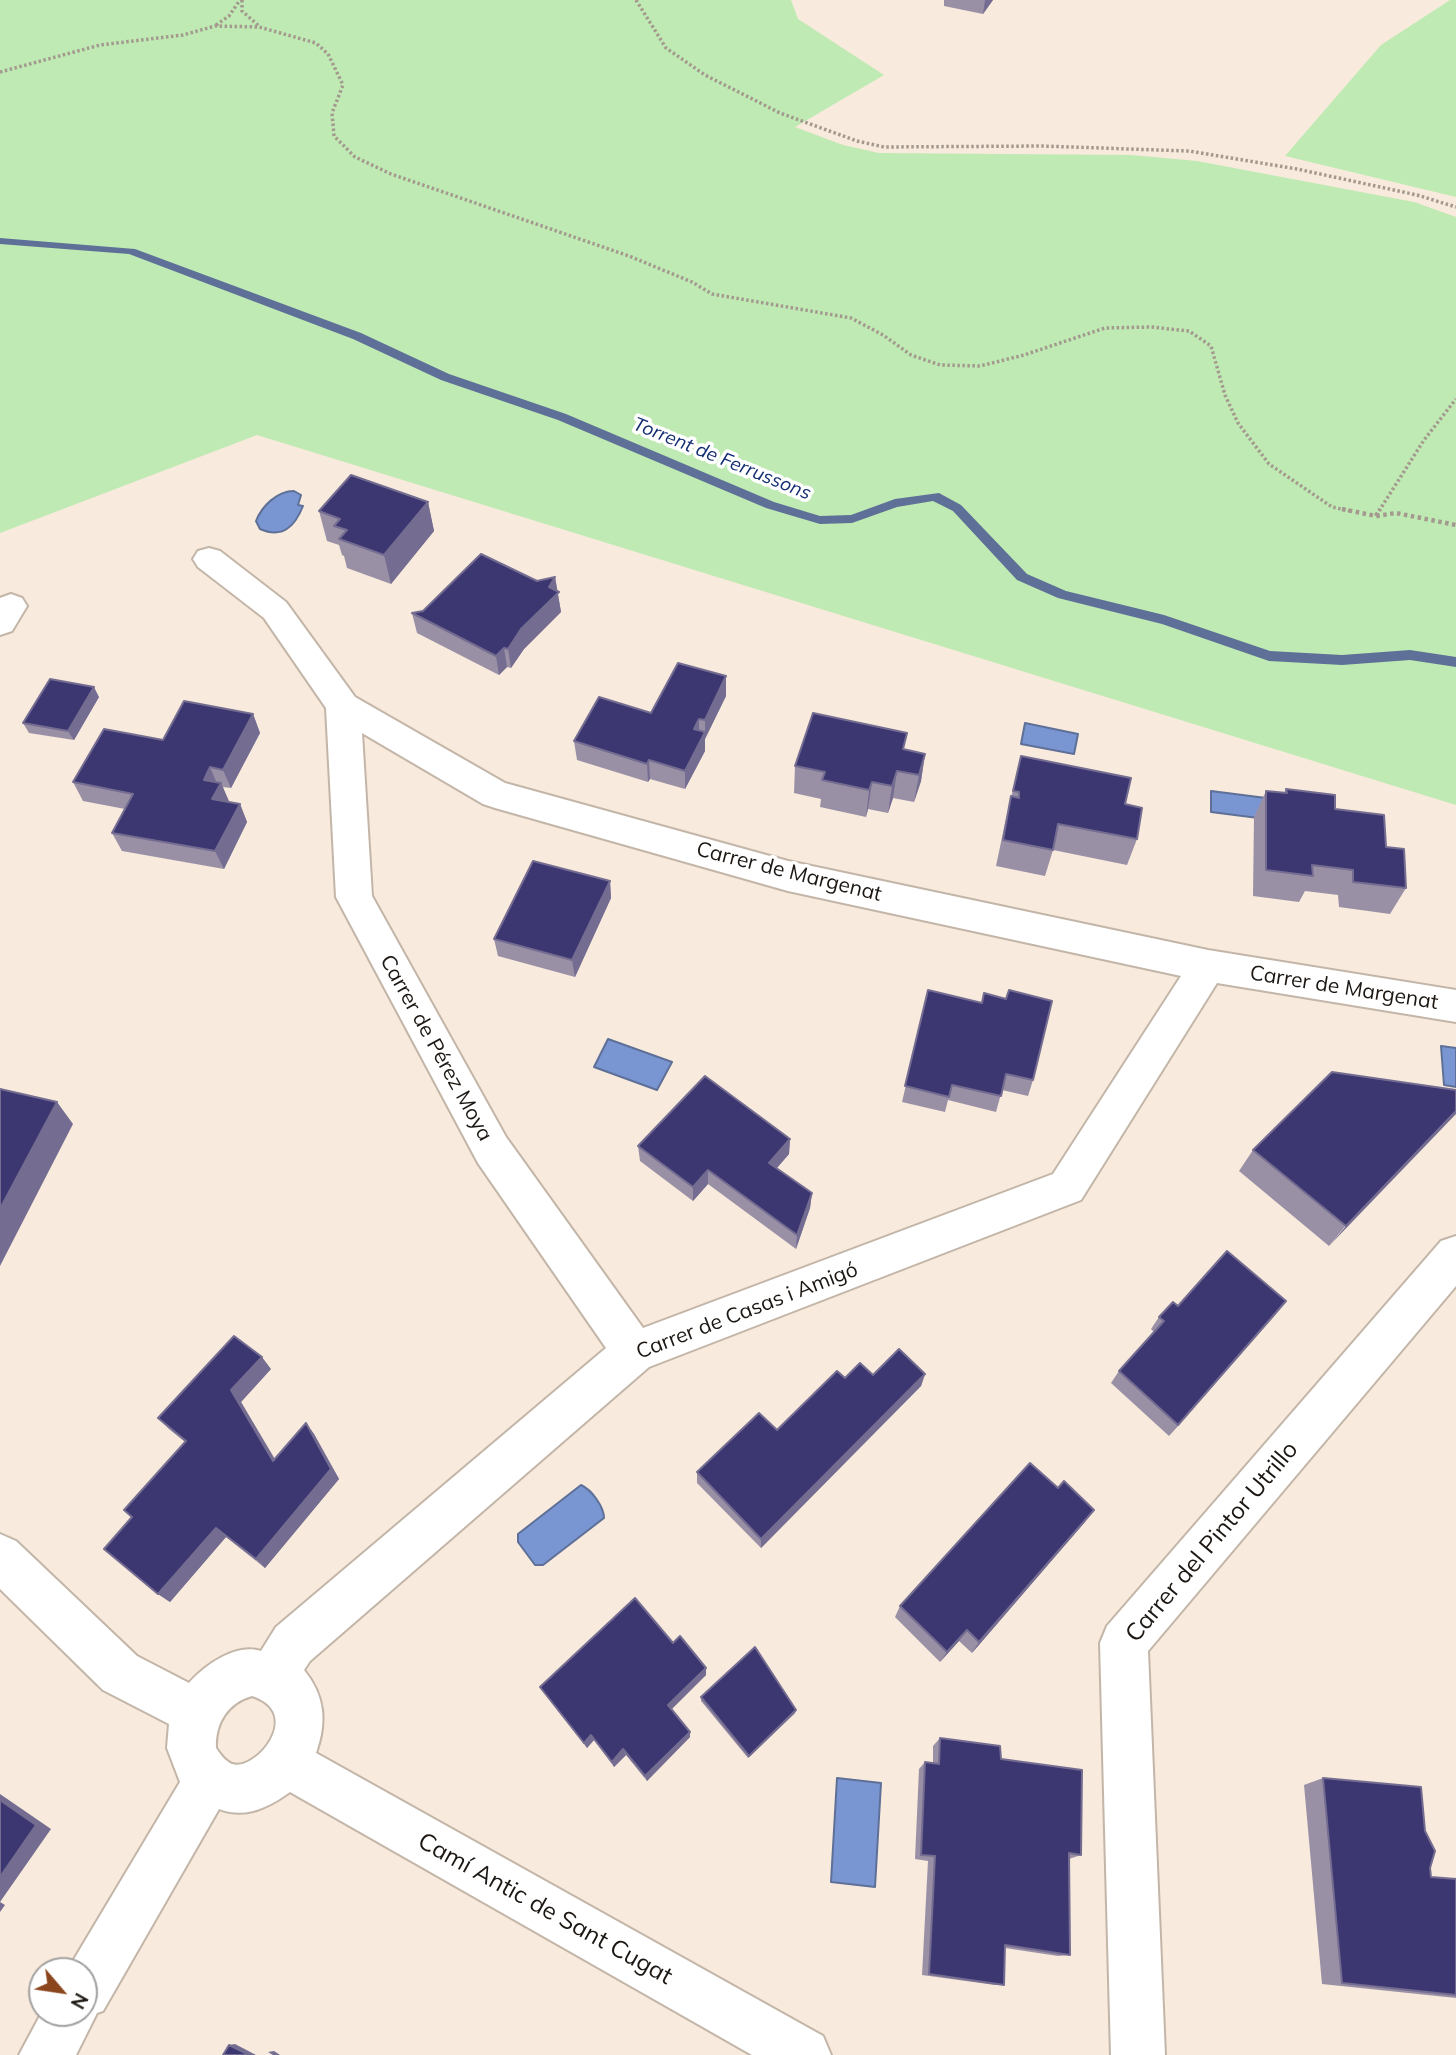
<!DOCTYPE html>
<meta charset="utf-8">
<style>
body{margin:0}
#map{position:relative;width:1456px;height:2055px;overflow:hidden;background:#f8eadc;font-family:Mulish,sans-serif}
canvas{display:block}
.north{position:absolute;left:28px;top:1957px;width:70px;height:70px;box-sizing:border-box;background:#fff;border:2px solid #a4a2a0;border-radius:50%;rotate:119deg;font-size:19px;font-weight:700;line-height:28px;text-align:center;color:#1c1712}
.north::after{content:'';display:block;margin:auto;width:24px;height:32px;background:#8b451d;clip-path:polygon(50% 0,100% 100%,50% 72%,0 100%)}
</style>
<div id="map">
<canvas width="1456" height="2055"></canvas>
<div class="north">N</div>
</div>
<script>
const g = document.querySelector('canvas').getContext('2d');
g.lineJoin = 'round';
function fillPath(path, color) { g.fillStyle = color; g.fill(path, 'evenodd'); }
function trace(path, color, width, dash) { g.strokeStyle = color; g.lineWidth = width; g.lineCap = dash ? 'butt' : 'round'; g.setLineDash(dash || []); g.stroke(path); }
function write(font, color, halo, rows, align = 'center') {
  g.font = font + ' Mulish,sans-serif'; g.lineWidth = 7; g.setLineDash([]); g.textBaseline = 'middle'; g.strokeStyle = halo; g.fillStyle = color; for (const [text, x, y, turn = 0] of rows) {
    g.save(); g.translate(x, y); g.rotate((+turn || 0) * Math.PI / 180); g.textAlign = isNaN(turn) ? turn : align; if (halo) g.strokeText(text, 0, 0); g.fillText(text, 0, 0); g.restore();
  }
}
fillPath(new Path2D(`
 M0,0H791L798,19L884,75L795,127L843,145L879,153L1131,155L1197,161L1414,202L1456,217V805L257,435L0,533Z
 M1450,0H1456V197L1285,156L1381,45Z`), '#bfeab3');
const water = new Path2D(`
 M294,491L301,495L298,505L303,506C295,526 283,539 260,529L256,521C262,506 277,491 294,491Z
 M1025,723L1078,734L1074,754L1021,744Z
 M1211,791L1274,799V820L1211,812Z
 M608,1039L672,1062L657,1090L594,1067Z
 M1441,1046L1456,1048V1087L1444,1085Z
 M581,1485C592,1490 604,1507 604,1518L543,1565H535L518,1542V1534Z
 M837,1778L881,1783L875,1887L831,1882Z`);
fillPath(water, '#7a96d2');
trace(water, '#5e7098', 2);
fillPath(new Path2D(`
 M0,238L135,249L361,333L449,374L566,414L774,502L820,516L851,515L895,499L939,493L961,505L1027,574L1066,591L1164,615L1270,651L1342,655L1410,650L1456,657V667L1410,660L1342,665L1269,661L1162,624L1058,598L1017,580L953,511L933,501L897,507L852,523L820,524L766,508L558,420L441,380L353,339L129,254L0,244Z`), '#5e7098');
const street = new Path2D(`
 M209,548L220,551L286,602L355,697L505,783L788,861L1208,950L1456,990V1022L1217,983L1081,1200L649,1367L310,1661L304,1670C325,1696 327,1722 316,1753L823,2036L831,2055H752L290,1792C268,1808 245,1819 219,1809L103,2011L97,2013L76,2055H19L42,2012L84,2013V1971H67L180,1782L167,1748L169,1724L103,1690L0,1589V1534L16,1541L137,1656L189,1683C205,1665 236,1643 261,1651L276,1627L606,1348L478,1163L336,897L326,708L264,618L198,567L193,559L198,551ZM362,733L483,804L495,808L788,891L1181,976L1053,1174L643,1328L506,1137L372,896ZM252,1696C305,1713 256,1772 232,1764C225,1761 220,1754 216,1748C215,1724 227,1703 252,1696Z
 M11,594L22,598L27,606L12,631L0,635V598Z
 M1456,1236V1286L1148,1651L1165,2055H1111L1100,1643L1107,1626L1441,1241Z`);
trace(street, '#c3b6a8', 4);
trace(new Path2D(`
 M242,0V11L259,26
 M636,0L666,48L705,75L780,113L857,141L884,147L1041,146L1189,151L1297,169L1417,195L1456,207
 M216,25L229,16L240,0
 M0,72L100,45L183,35L215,26L259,27L316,43L328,54L343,85L332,113L334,136L355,157L391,174L629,256L692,282L712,294L851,318L883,335L911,355L940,365L980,366L1024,355L1105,328L1151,327L1189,331L1211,346L1225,395L1238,423L1269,464L1332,507L1350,511
 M1379,511L1424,440L1456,399`), '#a4998f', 3.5, [2.5, 2.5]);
trace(new Path2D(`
 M1342,509L1376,516L1396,513L1456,525
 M1376,516L1380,509`), '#a4998f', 4.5, [3.5, 3.5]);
fillPath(street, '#fff');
fillPath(new Path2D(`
 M944,0H993L983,14L944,6Z
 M428,502L434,531L391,584L347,568L344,556L342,555L339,545L327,541L319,511Z
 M555,577L561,612L524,649L511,668L507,667L499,675L417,633L412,613Z
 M726,676V696L705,739V751L685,789L650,779L648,782L577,760L574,741L651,713Z
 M99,697L74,740L29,733L23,723Z
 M253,714L260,733L231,788L223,787L228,802L240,804L247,822L224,869L122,851L112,833L125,809L83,801L73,782L163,740Z
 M905,750L925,754L921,781L914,802L893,798L888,813L868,809L866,817L820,807L821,799L794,793L795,766Z
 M1021,756L1125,804L1137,839L1127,865L1053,850L1045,876L996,866L1005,823Z
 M1286,789L1335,809L1386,847L1406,888L1390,914L1339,907L1338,895L1305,891L1299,902L1253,896L1254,817L1266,791L1284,793Z
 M610,881L611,898L575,977L498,956L494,939Z
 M928,990L1033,1080L1028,1096L1002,1090L996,1112L948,1100L945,1112L902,1102Z
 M1456,1090L1329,1246L1239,1171L1253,1150Z
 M790,1139L789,1154L777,1168L812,1193L810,1208L796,1249L708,1184L693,1201L640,1161L638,1146Z
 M1286,1301L1169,1436L1111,1383L1119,1371L1154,1332L1151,1329L1159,1317L1178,1306Z
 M271,1369L241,1402L275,1459L306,1423L314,1434L339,1479L265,1568L226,1537L170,1602L158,1594L132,1517L185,1442L169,1429L158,1418Z
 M925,1374L921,1386L761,1548L697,1483V1472L777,1430L845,1378L873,1375Z
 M1058,1488L1094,1510L1084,1523L972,1653L959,1641L940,1662L895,1617L900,1606Z
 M673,1643L706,1675L671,1709L690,1732V1737L647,1781L626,1755L614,1767L594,1740L587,1748L540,1687Z
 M701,1697L795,1713L748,1758L701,1701Z
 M940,1738L1001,1759L1081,1855L1069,1859L1070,1955L1058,1956L1005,1948L1004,1985H995L922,1975L928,1861L915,1859L919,1769L925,1762L933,1763V1746Z
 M1323,1778L1430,1868L1431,1877L1456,1879V1998L1322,1984L1304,1785Z`), '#9a90a6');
fillPath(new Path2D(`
 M985,0H993L983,14Z
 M428,502L434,531L391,584L384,555Z
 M555,577L561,612L524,649L511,668L508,649Z
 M504,648L507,667L499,675L496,656Z
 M726,676V696L705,739V720Z
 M94,687L99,697L74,740L68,731Z
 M253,714L260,733L231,788L223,770Z
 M699,719V738L694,729Z
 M705,732V751L685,789V771Z
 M925,754L921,781L914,802L919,775Z
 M649,760L650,779L648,782L647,764Z
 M210,767L218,786L204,780Z
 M897,771L893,798L888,813L892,786Z
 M872,782L868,809L866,817L869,790Z
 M221,783L229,801L220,818L212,799Z
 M240,804L247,822L224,869L215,851Z
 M610,881L611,898L575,977L572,960Z
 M57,1102L73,1124L0,1266V1209Z
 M1456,1111V1114L1329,1246L1346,1226Z
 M790,1139L789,1154L769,1177V1163Z
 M708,1170V1184L693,1201V1187Z
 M812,1193L810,1208L796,1249L797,1235Z
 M1286,1301L1276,1314L1169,1436L1178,1425Z
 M262,1357L271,1369L241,1402L282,1472L273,1461L231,1390Z
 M925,1374L921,1386L761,1548V1539Z
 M306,1423L314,1434L339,1479L265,1568L256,1559Z
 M1094,1510L1084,1523L972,1653L979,1642Z
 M216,1528L226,1537L170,1602L158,1594Z
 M967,1630L959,1641L940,1662L947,1652Z
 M706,1668V1675L670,1711L668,1705Z
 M796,1710L795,1713L748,1758L749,1756Z
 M690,1732V1737L647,1781L645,1776Z
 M591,1735L594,1740L587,1748L584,1743Z
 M623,1749L626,1755L614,1767L612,1762Z
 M0,1794L51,1829L0,1902L5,1905L0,1912Z
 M235,2044L256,2055H249L229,2045Z
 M274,2051L280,2055H273L268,2052Z`), '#746d91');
const building = new Path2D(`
 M351,475L428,502L384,555L339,539L347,530L334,526L340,519L319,511Z
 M481,554L537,581L555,577L549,587L559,592L521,629L508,649L504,648L496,656L412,613L423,611Z
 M678,663L726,676L705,720L699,719L694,729L705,732L685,771L649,760L647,764L574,741L599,697L651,713Z
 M50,679L94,687L68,731L23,723Z
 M184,701L253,714L223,770L210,767L204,780L221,783L212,799L240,804L215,851L112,833L133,794L73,782L104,729L163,740Z
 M813,713L907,733L903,749L925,754L919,775L897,771L892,786L872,782L869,790L822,780L825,772L795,766Z
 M1021,756L1131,778L1125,804L1142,808L1137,839L1058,824L1053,850L1003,840L1011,796L1019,798V792L1013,791Z
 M1286,789L1335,795V809L1384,815L1386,847L1404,849L1406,888L1353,882V870L1312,865L1313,876L1266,870V791L1287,793Z
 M533,861L610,881L572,960L494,939Z
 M928,990L982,1003L984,993L1006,999L1009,990L1052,1001L1033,1080L1006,1074L1001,1096L952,1085L949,1097L905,1086Z
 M1332,1072L1456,1090V1111L1346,1226L1253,1150Z
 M705,1076L790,1139L769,1163L812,1193L797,1235L708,1170L693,1187L638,1146Z
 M0,1089L57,1102L0,1209Z
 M1227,1251L1286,1301L1178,1425L1119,1371L1164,1321L1159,1317L1173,1302L1178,1306Z
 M234,1336L262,1357L231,1390L273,1461L306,1423L331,1469L256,1559L216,1528L158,1594L104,1549L132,1517L124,1510L186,1441L158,1418Z
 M899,1349L925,1374L761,1539L697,1472L759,1413L777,1430L837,1371L845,1378L860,1363L873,1375Z
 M1030,1463L1058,1488L1064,1481L1094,1510L979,1642L967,1630L947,1652L900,1606Z
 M635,1598L673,1643L680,1636L706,1668L668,1705L690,1732L645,1776L623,1749L612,1762L591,1735L584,1743L540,1687Z
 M755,1647L796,1710L749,1756L701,1697Z
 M940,1738L1000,1746L1001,1759L1082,1770L1081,1855L1069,1853L1070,1955L1005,1945L1004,1985L929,1974L935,1856L921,1855L925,1762L939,1764Z
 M1323,1778L1421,1787L1425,1831L1435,1851L1430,1868L1431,1877L1456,1879V1995L1342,1983Z
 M0,1800L36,1825L0,1877Z
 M229,2045L249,2055H223Z`);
fillPath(building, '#3c3771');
trace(building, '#746d91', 2);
write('italic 19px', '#122c72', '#fff', [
 ["Torrent de Ferrussons",722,459,22]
]);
write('21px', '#1c1712', '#fff', [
 ["Carrer de Margenat",789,872,14],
 ["Carrer de Margenat",1344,988,9],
 ["Carrer de Pérez Moya",436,1048,61],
 ["Carrer de Casas i Amigó",747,1311,-21]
]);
write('24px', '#1c1712', '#fff', [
 ["Carrer del Pintor Utrillo",1212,1542,-50],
 ["Camí Antic de Sant Cugat",545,1909,29]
]);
</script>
